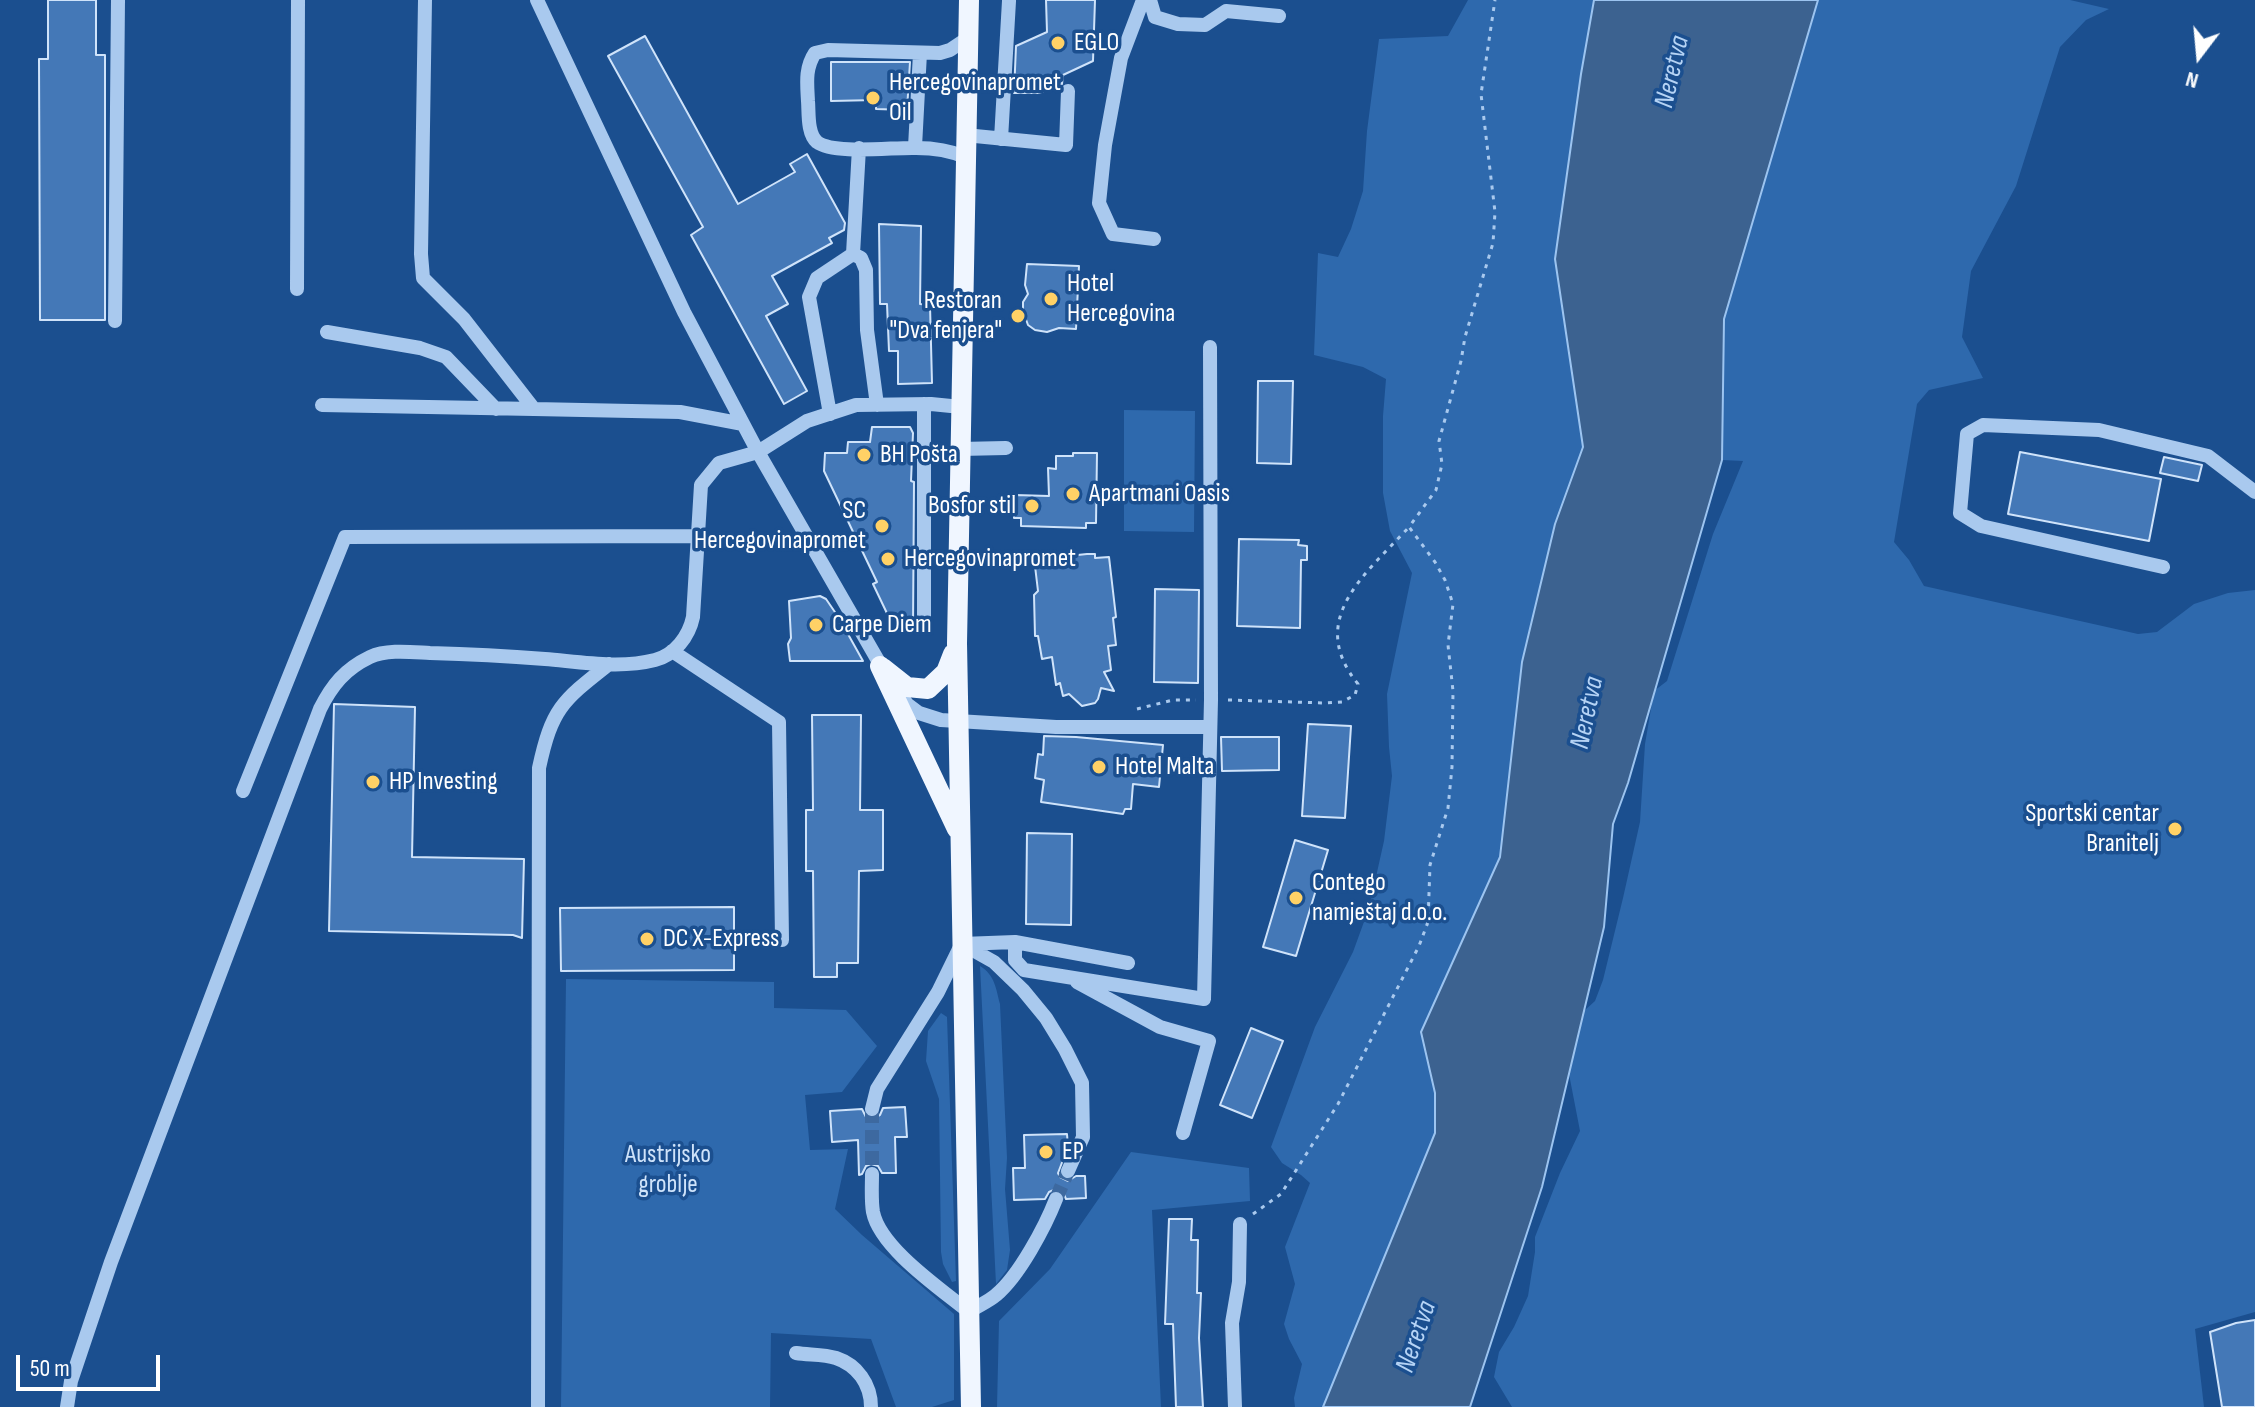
<!DOCTYPE html>
<meta charset="utf-8">
<style>
body{margin:0}
#map{position:relative;width:2255px;height:1407px;overflow:hidden;background:#1b4f8f;font-family:"Sofia Sans Condensed",sans-serif}
canvas{display:block}
.north{position:absolute;left:2159px;top:16px;width:80px;height:80px;-webkit-text-stroke:6px #1b4f8f;paint-order:stroke;rotate:196deg;font-size:22px;font-weight:700;line-height:32px;text-align:center;color:#fff}
.north::after{content:'';display:block;margin:auto;width:28px;height:36px;background:#fff;clip-path:polygon(50% 0,100% 100%,50% 72%,0 100%)}
.scale{position:absolute;left:16px;top:1355px;width:144px;height:36px;box-sizing:border-box;border:4px solid #fff;border-top:0;padding-left:10px;font-size:24px;line-height:28px;white-space:nowrap;color:#fff;-webkit-text-stroke:6px #1b4f8f;paint-order:stroke}
</style>
<div id="map">
<canvas width="2255" height="1407"></canvas>
<div class="north">N</div>
<div class="scale">50 m</div>
</div>
<script>
const g = document.querySelector('canvas').getContext('2d');
g.lineJoin = 'round';
function fillPath(path, color) { g.fillStyle = color; g.fill(path, 'evenodd'); }
function trace(path, color, width, dash) { g.strokeStyle = color; g.lineWidth = width; g.lineCap = dash ? 'butt' : 'round'; g.setLineDash(dash || []); g.stroke(path); }
function write(font, color, halo, rows, align = 'center') {
  g.font = font + ' "Sofia Sans Condensed",sans-serif'; g.lineWidth = 7; g.setLineDash([]); g.textBaseline = 'middle'; g.strokeStyle = halo; g.fillStyle = color; for (const [text, x, y, turn = 0] of rows) {
    g.save(); g.translate(x, y); g.rotate((+turn || 0) * Math.PI / 180); g.textAlign = isNaN(turn) ? turn : align; if (halo) g.strokeText(text, 0, 0); g.fillText(text, 0, 0); g.restore();
  }
}
fillPath(new Path2D(`
 M1468,0H1594L1581,74L1555,259L1583,447L1555,524L1522,662L1500,857L1421,1032L1435,1093V1133L1323,1407H1295L1294,1398L1302,1364L1289,1339L1284,1324L1295,1284L1285,1247L1310,1183L1301,1175L1282,1163L1271,1147L1315,1027L1353,952L1369,908L1384,841L1392,776L1389,747L1387,694L1412,573L1390,531L1383,493V416L1386,379L1363,367L1314,355L1318,253L1338,257L1351,229L1363,191L1367,131L1379,39L1448,36Z
 M1818,0H2070L2109,9L2086,20L2060,47L2016,186L1971,271L1962,337L1983,378L1929,390L1917,404L1894,542L1909,560L1924,586L2138,634L2157,632L2194,604L2228,593L2255,590V1312L2195,1329L2204,1407H1512L1494,1377L1499,1352L1514,1327L1528,1296L1535,1252V1237L1560,1173L1580,1131L1569,1074L1584,1011L1595,1001L1603,980L1623,898L1640,822L1645,744L1654,691L1667,681L1713,534L1743,461L1722,460L1724,319Z
 M1124,410L1195,411L1194,532L1124,531Z
 M980,966C995,975 996,989 1000,1004L1007,1158L1005,1189L1010,1250L1007,1270L996,1284Z
 M566,979L774,982V1008L846,1010L877,1046L842,1092L805,1095L810,1150L848,1149L835,1209L862,1235L954,1314V1400L932,1407H896L871,1339L771,1333L770,1407H561Z
 M941,1013L947,1017L956,1281L952,1282L943,1264L941,1252L939,1099L926,1061L928,1031Z
 M1131,1152L1249,1168L1250,1201L1152,1210L1161,1407H997L999,1321L1050,1269Z`), '#2e69ad');
const water = new Path2D(`
 M1594,0H1818L1724,319L1722,460L1628,783L1613,824L1604,927L1542,1187L1470,1407H1323L1435,1133V1093L1421,1032L1500,857L1522,662L1555,524L1583,447L1555,259L1581,74Z`);
fillPath(water, '#3c6290');
trace(water, '#9cc4f0', 2);
const building = new Path2D(`
 M48,0H96V55H105V320H40L39,59H48Z
 M1046,0H1095L1093,61L1063,75L1062,84L1039,93H1014L1016,46L1047,32Z
 M645,36L738,204L795,172L790,164L807,154L845,223L844,230L829,238L832,243L772,276L788,304L766,316L807,391L784,404L691,235L703,227L608,56Z
 M831,62H910L907,110L876,109V100L831,101Z
 M879,224L921,226L920,304L930,305L932,383L898,384V351H889L887,304H880Z
 M1027,264L1079,266L1076,329L1059,328L1047,332L1035,330L1028,325L1023,311V302L1028,294L1025,285Z
 M1258,381H1293L1291,464L1257,463Z
 M872,427H910L913,433L911,481L914,482L913,629L894,628L873,584L877,582L824,471L825,453H847L848,442H870Z
 M2020,452L2161,479L2149,541L2008,514Z
 M1073,453H1097L1096,523H1086V528L1021,526V518H1014L1015,495L1049,496L1048,468L1056,469V456H1073Z
 M2164,457L2202,465L2198,481L2160,473Z
 M1239,539L1299,540L1298,545L1307,546V560H1301L1300,628L1237,626Z
 M1087,554H1095V558L1109,557L1116,617L1113,618L1116,645L1108,646L1111,670L1104,672L1114,691L1101,688L1098,699L1095,703L1082,706L1069,694L1063,696L1060,683L1056,685L1052,657L1042,659L1038,636H1035L1034,595L1038,591L1035,566L1049,565V558Z
 M1155,589L1199,590L1198,683L1154,682Z
 M820,596L826,599L839,618L863,661H790L788,644L791,638L789,601Z
 M334,704L415,707L412,857L524,859L522,938L513,935L329,931Z
 M812,715H861L860,810H883V870L859,871L858,963H837V977H814L813,871H806V810H813Z
 M1308,724L1351,726L1345,818L1302,816Z
 M1044,736L1076,737L1163,745L1159,787L1133,784L1131,809H1125L1123,814L1041,802L1044,780L1035,778L1038,754L1043,755Z
 M1221,737H1279V770L1222,771Z
 M1027,833L1072,834L1071,925L1026,924Z
 M1295,840L1328,850L1296,956L1263,947Z
 M734,907V970L561,971L560,908Z
 M1251,1028L1283,1041L1252,1118L1220,1105Z
 M905,1107L907,1137H895L896,1173H882L878,1166L871,1164L866,1166L862,1174L859,1175L858,1140L832,1142L830,1111L862,1109L866,1117L874,1119L880,1115L883,1108Z
 M1067,1134L1068,1147L1058,1173L1060,1177L1068,1181L1076,1176H1085L1086,1198L1066,1199L1063,1192L1056,1189L1049,1192L1045,1199L1014,1200L1013,1168H1025L1024,1135Z
 M1169,1219H1192L1191,1240H1198L1197,1293H1201L1199,1338L1203,1407H1176L1173,1324H1165Z
 M2255,1320V1407H2222L2210,1332L2236,1323Z`);
fillPath(building, '#4478b7');
trace(building, '#cfe3fa', 2);
trace(new Path2D(`
 M872,1109V1174
 M1056,1199L1068,1171`), '#3d69a0', 14, [14, 7]);
trace(new Path2D(`
 M1228,700L1325,703L1342,702L1355,695L1358,684C1305,619 1367,573 1409,527
 M1137,709L1173,700H1196
 M1253,1214L1281,1194L1338,1104L1419,946L1428,922L1430,865L1448,808L1452,767L1453,691L1448,645L1453,604L1445,580L1435,562L1409,527L1436,490L1442,464L1439,441L1461,361L1465,337L1493,243L1495,212L1481,94L1495,0`), '#a9c9ee', 3, [4, 6]);
trace(new Path2D(`
 M425,0L421,254L423,278L464,319L534,409L680,412L743,424
 M537,0L684,312L758,452L884,671
 M1143,0L1121,58L1105,145L1099,203L1113,234L1154,239
 M1150,0L1155,17L1178,24L1205,25L1226,11L1279,16
 M965,135L1066,145L1068,91
 M1001,139L1009,1
 M915,147L920,53
 M965,157C949,150 933,148 916,148C894,147 834,155 817,142C807,133 809,113 808,101C807,83 805,68 815,53L828,50L940,53L950,50L968,38
 M853,254L861,258L866,270L867,330L877,405
 M853,254L859,148
 M297,289L298,0
 M115,321L118,0
 M327,332L420,348L446,357L496,409
 M924,404V622
 M322,405L534,409
 M830,414L809,297L817,278L853,254
 M960,449L1006,448
 M2163,567L1981,526L1960,513L1967,434L1983,425L2099,430L2208,456L2255,492
 M672,651L779,722L782,940
 M900,694L907,704L919,713L941,720L1056,727H1210
 M243,791L345,537L697,536
 M1015,942V960L1024,970L1204,999L1211,700L1210,347
 M962,944L994,962L1023,990L1046,1018L1065,1049L1082,1083L1083,1137L1068,1171
 M962,944L1015,942L1128,963
 M1077,982L1160,1027L1209,1041L1183,1133
 M872,1109L877,1089L938,992L961,945
 M872,1174C872,1186 871,1200 873,1212C880,1248 941,1289 969,1312C977,1306 988,1302 996,1295C1019,1276 1045,1227 1056,1199
 M796,1353C809,1355 824,1354 836,1358C857,1365 871,1384 871,1407
 M67,1407L71,1381L111,1262L320,709C332,685 345,669 370,657C387,649 411,652 430,653C468,654 507,656 545,659C581,662 620,669 655,660C675,655 689,636 693,617L701,485L719,463L758,452L807,421L856,405L931,404L961,407
 M538,1407L539,768C552,708 562,701 609,664
 M1235,1407L1232,1323L1239,1282L1240,1224`), '#a9c9ee', 14);
trace(new Path2D(`
 M969,0L957,643L971,1407
 M880,666L957,829
 M883,668L907,687L928,689L946,672L953,654`), '#f0f6ff', 20);
for (const [x, y, r, color] of [
 [1058,43,8,"#ffd166"],
 [873,98,8,"#ffd166"],
 [1051,299,8,"#ffd166"],
 [1018,316,8,"#ffd166"],
 [864,455,8,"#ffd166"],
 [1073,494,8,"#ffd166"],
 [1032,506,8,"#ffd166"],
 [882,526,8,"#ffd166"],
 [888,559,8,"#ffd166"],
 [816,625,8,"#ffd166"],
 [1099,767,8,"#ffd166"],
 [373,782,8,"#ffd166"],
 [2175,829,8,"#ffd166"],
 [1296,898,8,"#ffd166"],
 [647,939,8,"#ffd166"],
 [1046,1152,8,"#ffd166"]
]) { const dot = new Path2D(); dot.arc(x, y, r, 0, 2 * Math.PI); g.fillStyle = color; g.fill(dot); trace(dot, '#1b4f8f', 3); }
write('26px', '#fff', '#1b4f8f', [
 ["EGLO",1074,43],
 ["Hercegovinapromet",889,83],
 ["Oil",889,113],
 ["Hotel",1067,284],
 ["Hercegovina",1067,314],
 ["Restoran",1002,301,"right"],
 ["\"Dva fenjera\"",1002,331,"right"],
 ["BH Pošta",880,455],
 ["Apartmani Oasis",1089,494],
 ["Bosfor stil",1016,506,"right"],
 ["SC",866,511,"right"],
 ["Hercegovinapromet",866,541,"right"],
 ["Hercegovinapromet",904,559],
 ["Carpe Diem",832,625],
 ["Hotel Malta",1115,767],
 ["HP Investing",389,782],
 ["Sportski centar",2159,814,"right"],
 ["Branitelj",2159,844,"right"],
 ["Contego",1312,883],
 ["namještaj d.o.o.",1312,913],
 ["DC X-Express",663,939],
 ["EP",1062,1152]
], 'left');
write('26px', '#cfe3fa', '#1b4f8f', [
 ["Austrijsko",668,1155],
 ["groblje",668,1185]
]);
write('italic 28px', '#b5d3f5', '#1b4f8f', [
 ["Neretva",1673,72,-77],
 ["Neretva",1588,713,-78],
 ["Neretva",1417,1337,-71]
]);
</script>
